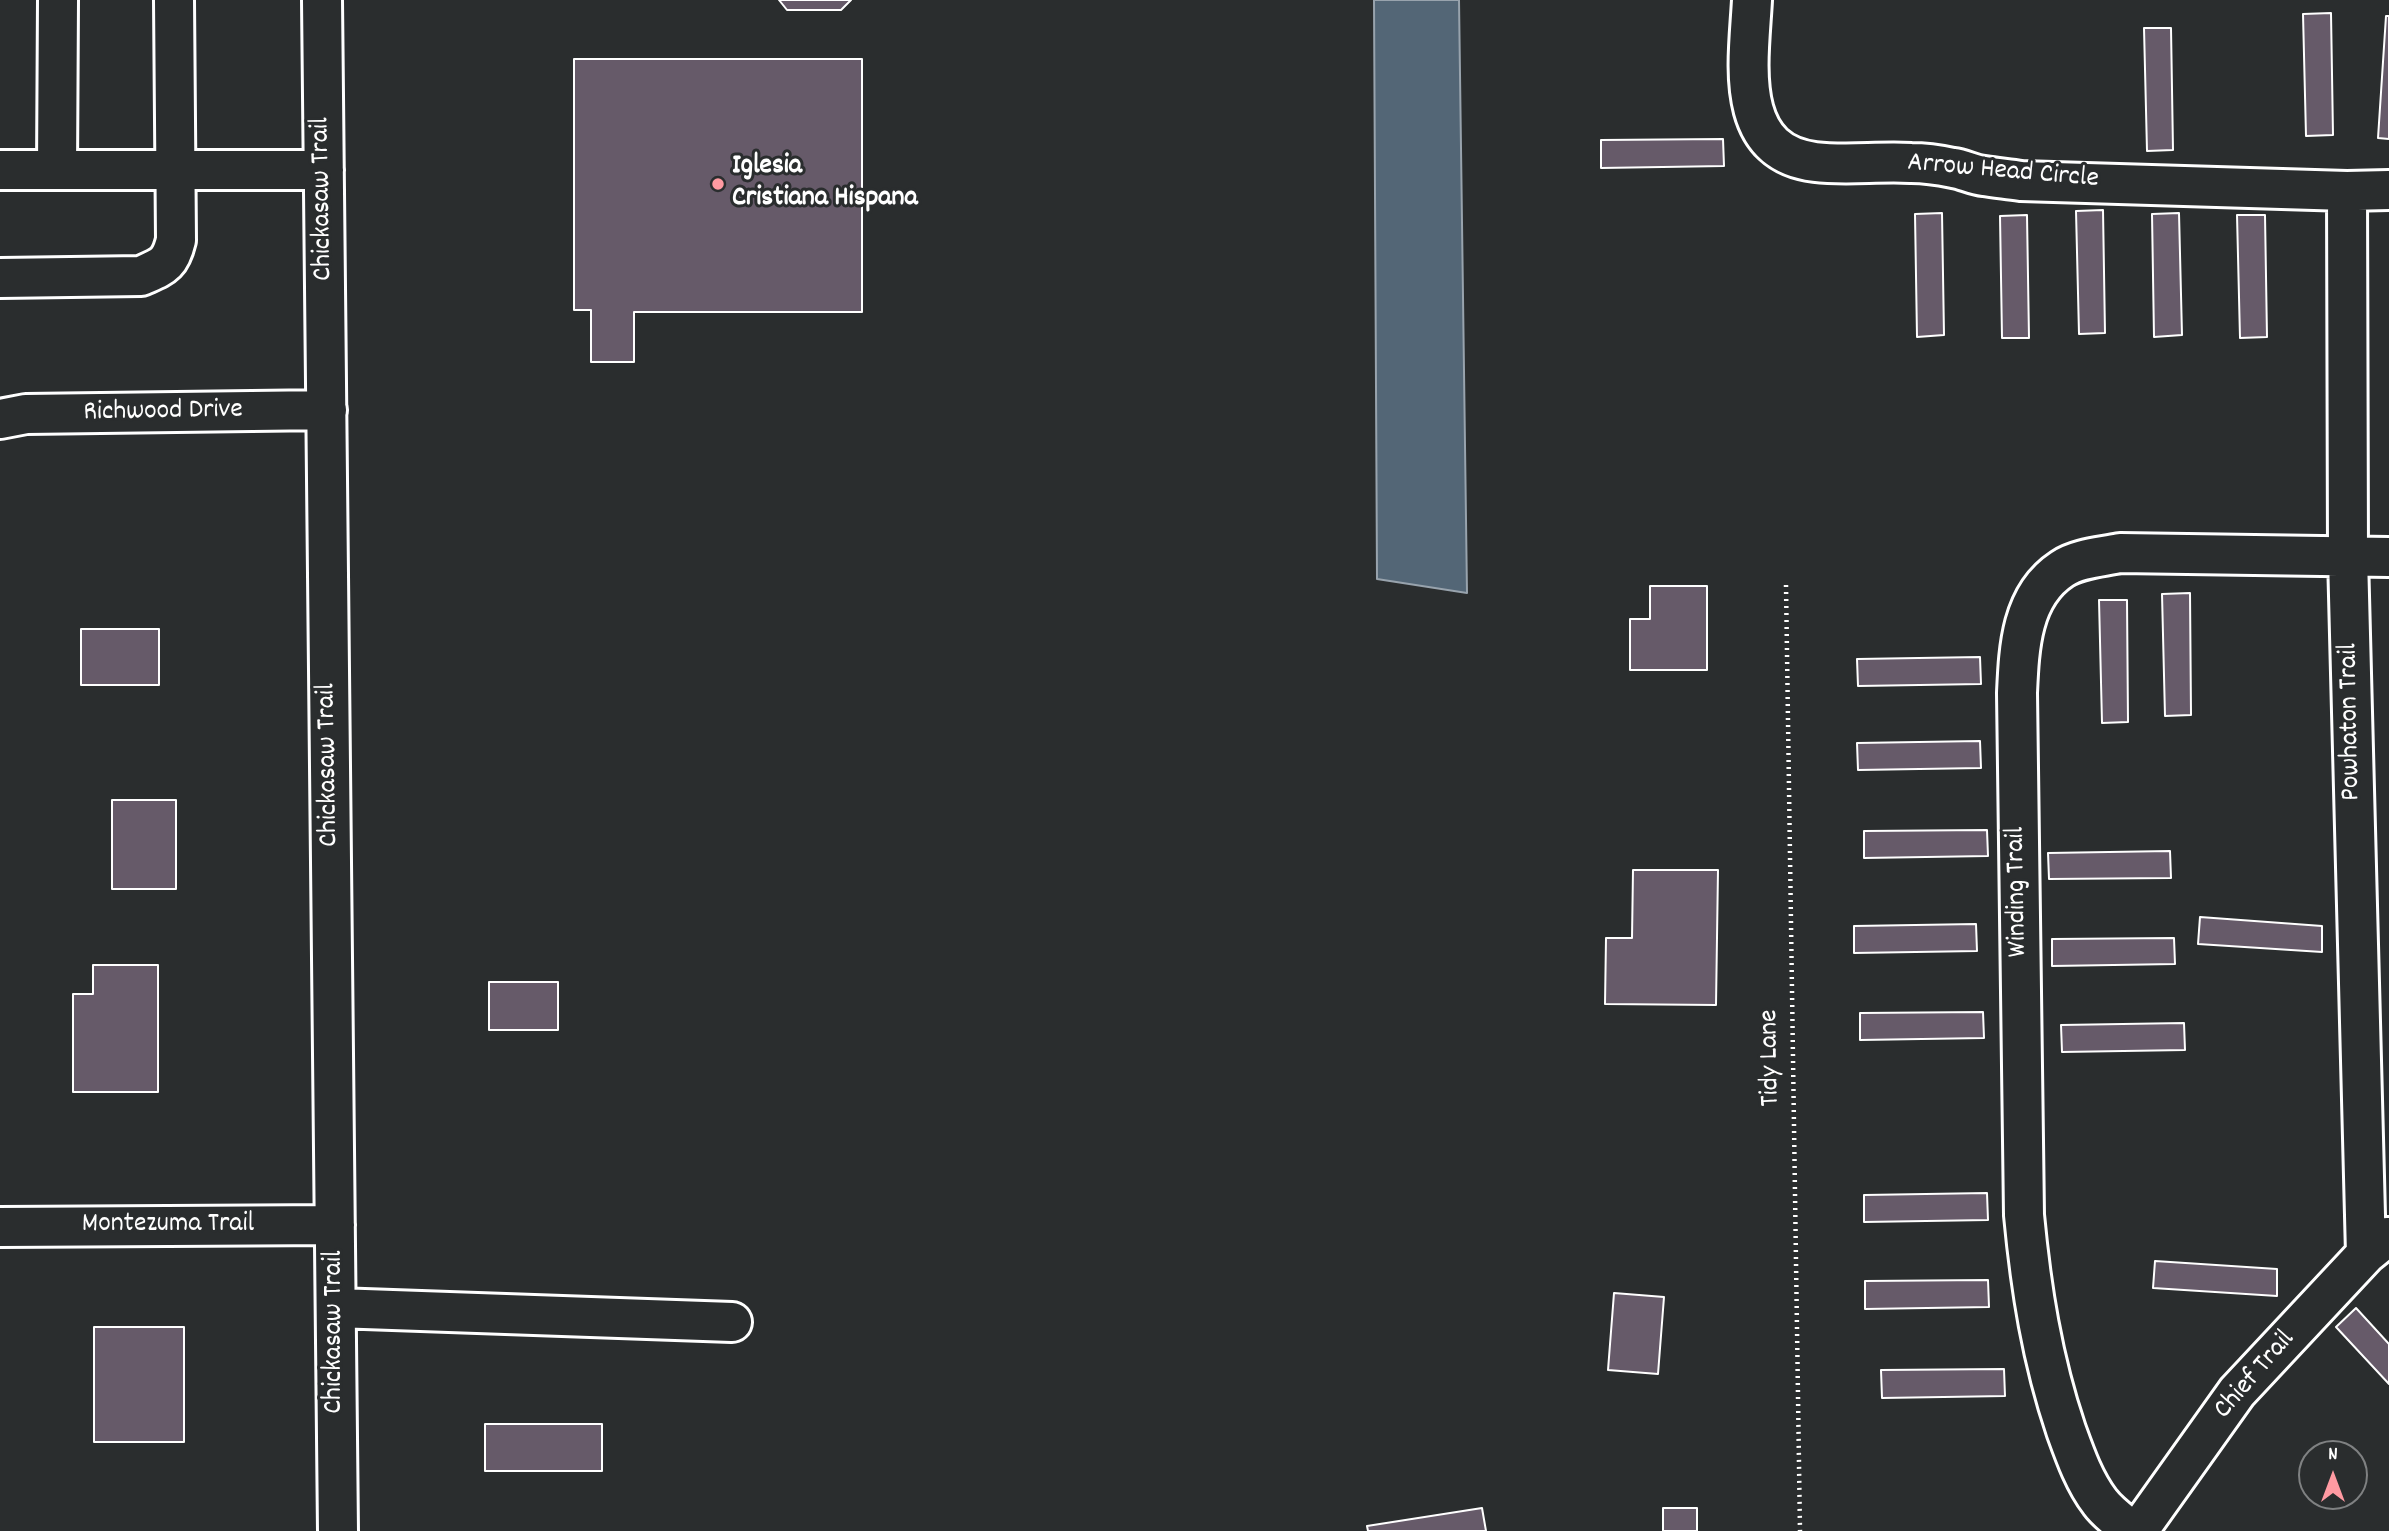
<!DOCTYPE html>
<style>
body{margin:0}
#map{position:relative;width:2389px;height:1531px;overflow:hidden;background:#2a2d2e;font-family:Dekko,sans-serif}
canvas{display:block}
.north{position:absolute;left:2298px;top:1440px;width:70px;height:70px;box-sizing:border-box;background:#2a2d2e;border:2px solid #7f8182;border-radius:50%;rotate:0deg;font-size:19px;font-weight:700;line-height:28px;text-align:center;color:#fff}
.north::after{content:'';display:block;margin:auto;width:24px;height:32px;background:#ff9aa2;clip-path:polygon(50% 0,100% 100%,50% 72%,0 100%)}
</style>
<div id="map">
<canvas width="2389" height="1531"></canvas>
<div class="north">N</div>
</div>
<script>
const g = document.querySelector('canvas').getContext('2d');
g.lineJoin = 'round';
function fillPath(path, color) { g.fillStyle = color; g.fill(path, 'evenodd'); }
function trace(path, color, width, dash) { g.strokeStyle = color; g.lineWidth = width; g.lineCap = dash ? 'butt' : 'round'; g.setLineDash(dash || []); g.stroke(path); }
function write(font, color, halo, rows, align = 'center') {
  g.font = font + ' Dekko,sans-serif'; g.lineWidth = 6; g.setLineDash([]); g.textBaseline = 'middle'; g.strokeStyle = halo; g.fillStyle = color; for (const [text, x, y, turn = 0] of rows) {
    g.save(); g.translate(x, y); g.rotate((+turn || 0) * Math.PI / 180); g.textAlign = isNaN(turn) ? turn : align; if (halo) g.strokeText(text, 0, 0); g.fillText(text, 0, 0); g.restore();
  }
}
const water = new Path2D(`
 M1374,0H1459L1467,593L1377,579Z`);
fillPath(water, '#536676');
trace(water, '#98a3ad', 2);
const building = new Path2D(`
 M779,0H851L841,10H787Z
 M2331,13L2333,135L2306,136L2303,14Z
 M2386,16H2389V139L2378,138Z
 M2144,28H2171L2173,150L2147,151Z
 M574,59H862V312H634V362H591V310H574Z
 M1723,139L1724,166L1601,168V140Z
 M2103,210L2105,333L2079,334L2076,211Z
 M1942,213L1944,335L1917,337L1915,214Z
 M2179,213L2182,335L2154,337L2152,214Z
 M2027,215L2029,338H2002L2000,216Z
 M2237,215H2265L2267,337L2240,338Z
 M1650,586H1707V670H1630V619H1650Z
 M2190,593L2191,715L2165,716L2162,594Z
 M2099,600H2127L2128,722L2102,723Z
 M81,629H159V685H81Z
 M1980,657L1981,684L1858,686L1857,659Z
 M1980,741L1981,768L1858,770L1857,743Z
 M112,800H176V889H112Z
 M1987,830L1988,856L1864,858V831Z
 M2170,851L2171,878L2049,879L2048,853Z
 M1633,870H1718L1716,1005L1605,1004L1606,938H1632Z
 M2200,917L2322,926V952L2198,944Z
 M1976,924L1977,951L1854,953V926Z
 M2174,938L2175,964L2052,966V939Z
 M93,965H158V1092H73V994H93Z
 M489,982H558V1030H489Z
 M1983,1012L1984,1038L1860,1040V1013Z
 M2184,1023L2185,1050L2062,1052L2061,1025Z
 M1987,1193L1988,1220L1864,1222V1195Z
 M2155,1261L2277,1269V1296L2153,1288Z
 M1988,1280L1989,1307L1865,1309V1281Z
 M1614,1293L1664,1297L1658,1374L1608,1370Z
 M2356,1308L2389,1344V1384L2336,1327Z
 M94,1327H184V1442H94Z
 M2004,1369L2005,1396L1882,1398L1881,1370Z
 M485,1424H602V1471H485Z
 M1482,1508L1486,1531H1368L1367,1526Z
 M1663,1508H1697V1531H1663Z`);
fillPath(building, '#665a69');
trace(building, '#fff', 2);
const minor = new Path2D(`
 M322,0L338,1531
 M1752,0C1749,59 1732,152 1815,162C1847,166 1878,161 1911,163C1924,163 1939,165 1953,168C1963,169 1973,175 1984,176C1996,178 2008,179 2021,181L2347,191L2389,190
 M0,170H324
 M57,170L58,0
 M2347,191L2348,557L2366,1254
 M0,278L141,276C163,266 170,265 176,240L174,0
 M0,419L26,414L327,410
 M0,1227L335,1225
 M336,1308L732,1322
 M2132,1531C2121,1522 2108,1513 2100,1502C2084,1481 2075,1455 2066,1430C2042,1359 2031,1289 2024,1215L2017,693C2019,648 2021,596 2062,569C2078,558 2102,557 2120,553L2389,557
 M2138,1531L2237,1392L2366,1254L2387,1237`);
trace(minor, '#fff', 44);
trace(new Path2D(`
 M1786,585L1800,1531`), '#fff', 4.5, [2, 5]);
trace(minor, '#2a2d2e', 38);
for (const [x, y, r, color] of [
 [718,184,7,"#ff9aa2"]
]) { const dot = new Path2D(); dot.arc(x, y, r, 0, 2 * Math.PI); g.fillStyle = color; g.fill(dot); trace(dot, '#2a2d2e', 2.5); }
write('bold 28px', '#fff', '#2a2d2e', [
 ["Iglesia",732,168],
 ["Cristiana Hispana",732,200]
], 'left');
write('28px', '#fff', '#2a2d2e', [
 ["Arrow Head Circle",2003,173,5],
 ["Chickasaw Trail",324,199,-91],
 ["Richwood Drive",163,413,-1],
 ["Powhaton Trail",2352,722,-91],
 ["Chickasaw Trail",330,765,-91],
 ["Winding Trail",2019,892,-91],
 ["Tidy Lane",1772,1058,-91],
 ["Montezuma Trail",168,1226],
 ["Chickasaw Trail",336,1332,-90],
 ["Chief Trail",2256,1376,-49]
]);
</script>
